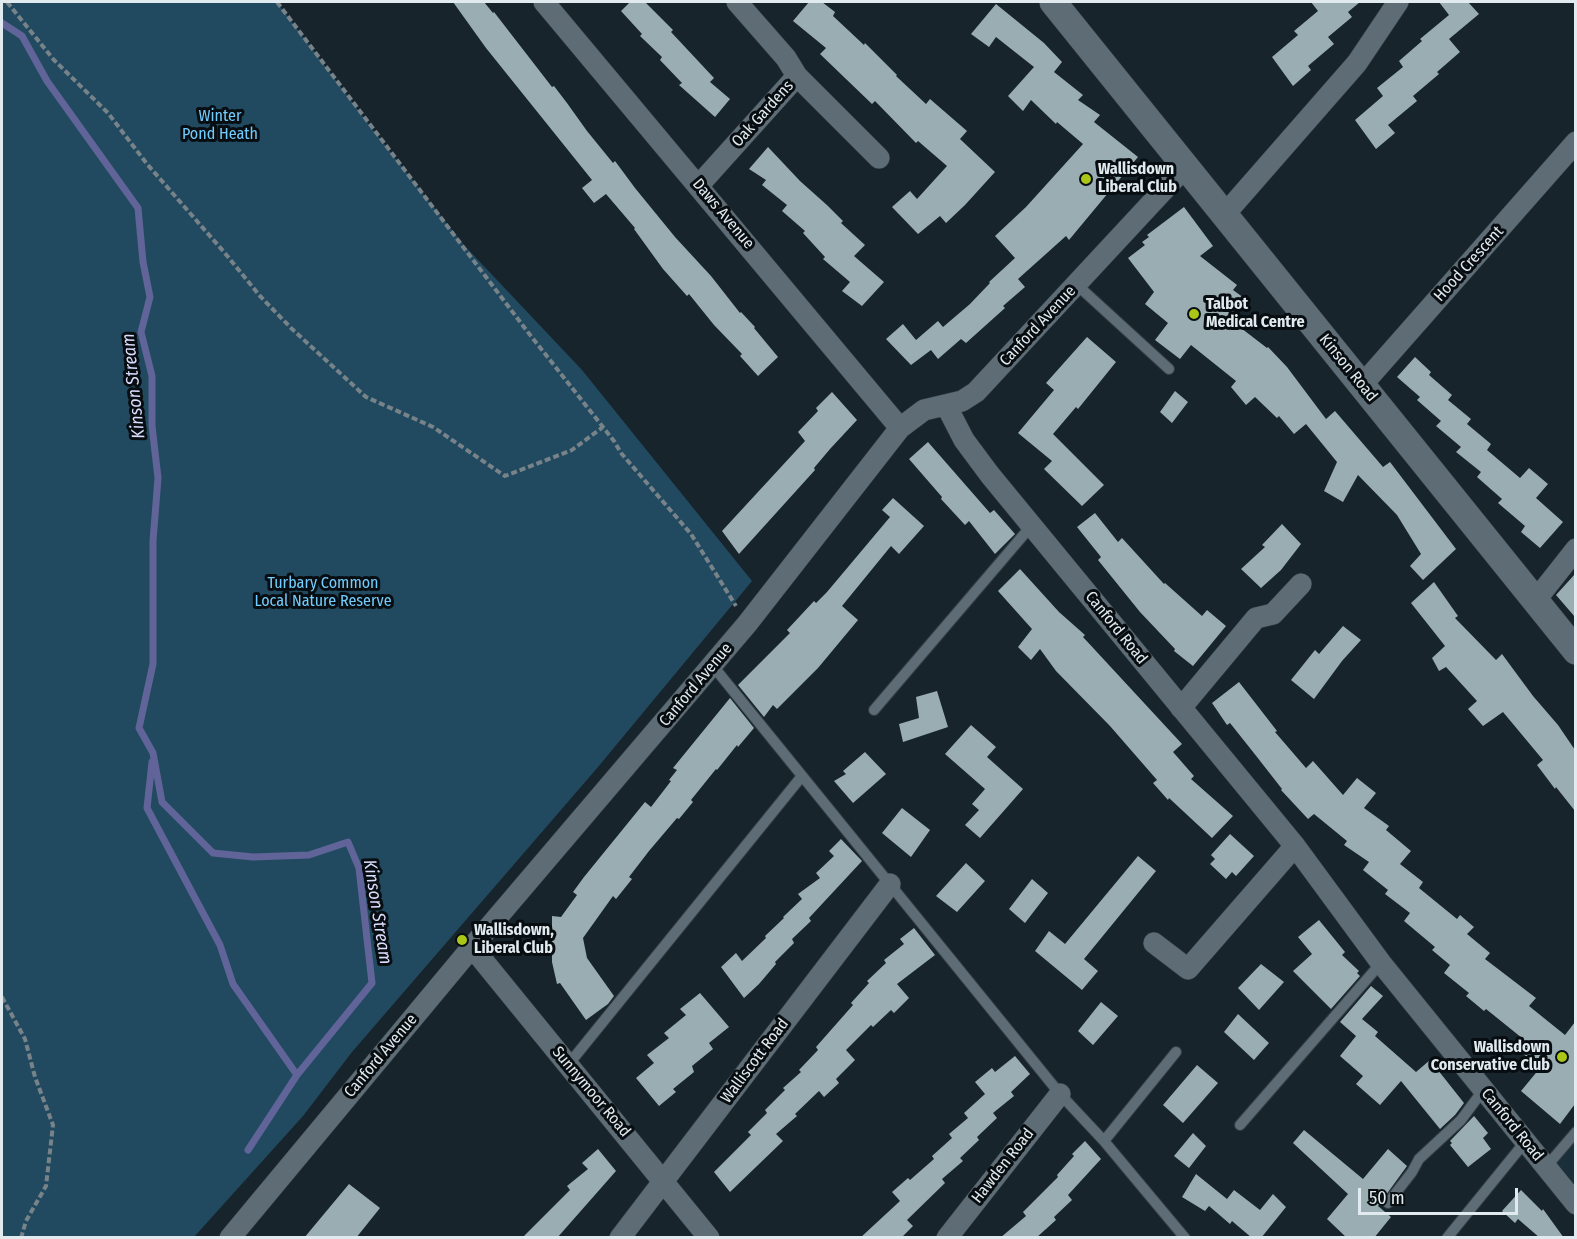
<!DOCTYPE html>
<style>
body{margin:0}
#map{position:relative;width:1577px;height:1239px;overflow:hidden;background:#18242c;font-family:"Fira Sans Condensed",sans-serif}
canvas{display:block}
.frame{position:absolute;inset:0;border:3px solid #e1eaef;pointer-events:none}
.scale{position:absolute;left:1358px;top:1188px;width:160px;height:27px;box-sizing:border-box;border:3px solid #e1eaef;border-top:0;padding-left:8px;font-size:18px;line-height:21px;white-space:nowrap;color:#e1eaef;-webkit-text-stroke:4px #070d10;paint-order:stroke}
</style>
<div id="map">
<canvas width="1577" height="1239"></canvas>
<div class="frame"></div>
<div class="scale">50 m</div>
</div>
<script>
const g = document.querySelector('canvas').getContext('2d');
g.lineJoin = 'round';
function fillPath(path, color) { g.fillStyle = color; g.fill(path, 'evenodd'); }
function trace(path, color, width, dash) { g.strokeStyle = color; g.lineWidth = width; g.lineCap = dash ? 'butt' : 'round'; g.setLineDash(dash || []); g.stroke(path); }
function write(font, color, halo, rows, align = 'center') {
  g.font = font + ' "Fira Sans Condensed",sans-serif'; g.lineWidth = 6; g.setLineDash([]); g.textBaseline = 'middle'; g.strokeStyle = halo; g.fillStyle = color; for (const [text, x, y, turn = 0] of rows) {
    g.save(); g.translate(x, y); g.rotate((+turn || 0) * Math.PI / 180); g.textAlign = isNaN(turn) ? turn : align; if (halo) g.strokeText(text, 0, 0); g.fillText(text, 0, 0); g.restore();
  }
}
fillPath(new Path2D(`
 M1575,1131V1204L1546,1167Z`), '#1b2f3a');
fillPath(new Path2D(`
 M2,2H277L370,126L463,244L582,370L752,581L598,767L352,1052L303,1116L194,1237H2Z`), '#214a60');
trace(new Path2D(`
 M2,23L22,36L47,81L138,208L143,262L150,297L141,332L152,376V426L158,478L153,541V664L139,728L153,753L162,802L213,853L253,857L309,855L348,842L359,868L372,983L297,1075L248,1150
 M152,762L147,808L220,945L233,984L297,1075`), '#616498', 7);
fillPath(new Path2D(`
 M453,2H484L493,13L494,12L552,87L554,86L567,103L587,131L613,163L615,161L635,188L675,237L711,276L740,313L741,312L755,327L754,328L778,357L758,376L740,356L742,354L714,325L689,294L687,296L663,269L634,229L635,228L606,194L594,203L582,188L592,180L486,48Z
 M630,2H645L673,30L671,32L714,78L710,82L730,99L715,117L679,85L682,83L660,60L662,57L640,36L642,34L621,11Z
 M809,2H822L835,12L833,16L864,45L865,43L897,75L896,76L926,104L930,99L967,131L960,139L995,172L965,205L946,223L940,216L918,234L892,207L910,191L917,199L947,166L918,141L916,143L875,101L872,104L820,54L826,48L793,21Z
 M1311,2H1360L1348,12L1352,17L1328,37L1334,44L1308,66L1311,70L1293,86L1272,57L1298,35L1294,31L1318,11Z
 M1439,2H1468L1479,14L1449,39L1460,52L1437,72L1439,74L1413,96L1417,101L1388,125L1395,133L1376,149L1355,120L1383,96L1377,88L1403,67L1399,61L1422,41L1420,39L1449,15Z
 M996,4L1044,43L1062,62L1054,72L1083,95L1078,100L1100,115L1094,122L1138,157L1069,240L1066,236L1018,279L1025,287L1003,306L1005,308L966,343L961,339L938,359L931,350L911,365L886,339L903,324L916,340L938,321L943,327L970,304L990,283L989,282L1015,258L995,236L1026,207L1083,144L1057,122L1056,124L1031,100L1023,111L1008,96L1034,67L996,37L989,47L971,34Z
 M768,147L800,181L828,206L843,221L841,223L865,245L854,256L884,282L862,306L842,291L850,282L823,259L825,257L803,233L805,231L782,211L787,205L762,185L766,180L749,169Z
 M1184,207L1213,246L1200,256L1237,285L1233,290L1244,298L1228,318L1267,348L1268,347L1287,367L1326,419L1335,411L1383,467L1390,462L1456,549L1423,580L1410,566L1421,554L1397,515L1358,475L1343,502L1324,491L1337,462L1306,424L1294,434L1279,416L1277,418L1255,397L1246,405L1231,387L1236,381L1191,345L1180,359L1155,340L1168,323L1145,304L1154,292L1128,258L1145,245L1142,242L1149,237L1147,235Z
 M1087,337L1116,362L1078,409L1076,407L1053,434L1104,485L1082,506L1044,469L1052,461L1018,433L1054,390L1046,383Z
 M1415,357L1431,372L1429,375L1452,395L1448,400L1471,419L1467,424L1491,444L1487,450L1520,478L1529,468L1548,484L1536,498L1563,522L1540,548L1521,532L1525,526L1498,503L1502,499L1477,477L1481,472L1456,452L1461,447L1436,426L1441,421L1417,400L1420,397L1397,377Z
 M1175,391L1188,402L1172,423L1160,412Z
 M832,392L857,420L830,449L814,468L815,470L739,554L722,531L805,441L798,432L818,411L816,408Z
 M928,442L990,513L994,510L1015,534L995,554L969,521L965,525L941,499L942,497L909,459Z
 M893,498L924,526L899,554L891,546L842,606L858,620L818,668L777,709L773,705L764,717L738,685L790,633L787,630L814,601L816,603L827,592L890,517L882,510Z
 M1095,513L1118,542L1122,538L1164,584L1165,583L1202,616L1207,610L1226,626L1193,666L1174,651L1175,649L1140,612L1098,560L1101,557L1077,527Z
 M1282,524L1301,544L1281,570L1261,588L1241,569L1265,547L1262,545Z
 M1020,569L1059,612L1085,635L1083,637L1182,744L1173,752L1194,776L1191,779L1233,816L1212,838L1169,798L1168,800L1153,783L1157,780L1110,726L1056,671L1040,649L1031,660L1018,647L1032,629L998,591Z
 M1575,574V617L1556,595Z
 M1434,582L1458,616L1455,618L1496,660L1502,654L1533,696L1558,725L1575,750V811L1556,787L1555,789L1537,765L1543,760L1503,712L1483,726L1468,709L1477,701L1446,667L1439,671L1432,658L1445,646L1411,603Z
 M1343,626L1361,640L1342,661L1314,699L1291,680L1315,650L1319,654Z
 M1239,682L1277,731L1275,732L1306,768L1313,761L1343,795L1357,778L1376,793L1364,808L1389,826L1386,830L1411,851L1400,864L1423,882L1419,888L1457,919L1460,915L1474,927L1467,934L1490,953L1485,959L1536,998L1529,1006L1565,1035L1575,1022V1104L1560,1124L1521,1091L1540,1068L1515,1047L1522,1038L1486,1009L1484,1011L1466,996L1469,993L1444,973L1450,965L1432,950L1435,947L1404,921L1410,913L1385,894L1388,890L1363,870L1369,862L1344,845L1347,841L1314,814L1308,819L1281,790L1282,789L1257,757L1230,723L1227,725L1212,703Z
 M937,691L948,727L903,742L899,724L919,718L916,697Z
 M730,698L754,728L738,747L737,745L717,770L716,769L691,800L693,802L679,819L677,818L649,851L629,877L632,879L616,899L613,896L583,938L587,958L614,996L608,1004L586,1020L560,983L557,984L552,962V916L561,917L577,895L573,892L584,877L645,802L651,807L671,781L669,780L677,770L673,768Z
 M971,725L996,747L987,757L1023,789L980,838L965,825L979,810L972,804L985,789L945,754Z
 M865,752L886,774L853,803L834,781L846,774L843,771Z
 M902,808L930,830L911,857L882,833Z
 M1230,834L1254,856L1236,876L1232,872L1226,879L1210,864L1215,859L1211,855Z
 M841,839L862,861L809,918L811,921L792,939L794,943L775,962L776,964L759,984L744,998L721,967L736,953L742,961L766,938L765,936L784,918L783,917L802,899L798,894L820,878L816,873L834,856L829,851Z
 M1138,856L1156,871L1084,959L1098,971L1082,990L1035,951L1049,931L1065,944Z
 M966,863L985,881L957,912L936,896Z
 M1032,879L1048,893L1025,923L1009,909Z
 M1319,920L1345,952L1342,955L1359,971L1357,973L1360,976L1331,1009L1293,971L1312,954L1298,937Z
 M914,928L935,955L897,984L909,998L894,1013L891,1010L873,1027L871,1025L846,1050L855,1060L836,1079L839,1083L824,1097L819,1091L795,1114L797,1116L776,1134L783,1141L730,1192L714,1172L751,1135L748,1132L767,1113L765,1110L785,1090L783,1088L801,1072L799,1070L818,1050L816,1047L853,1005L851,1003L869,983L867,981L886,963L884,960L904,944L900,939Z
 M1261,964L1284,982L1259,1010L1238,988Z
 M1371,986L1383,996L1362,1019L1378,1032L1375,1036L1416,1072L1430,1060L1464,1103L1455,1115L1440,1129L1401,1081L1380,1105L1356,1084L1363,1076L1340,1056L1356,1036L1340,1022Z
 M700,993L729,1027L709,1043L713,1049L692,1066L694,1072L673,1089L676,1092L659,1106L636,1078L654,1063L647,1055L669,1038L664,1033L686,1015L680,1009Z
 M1101,1002L1118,1016L1093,1045L1078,1031Z
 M1238,1014L1269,1043L1254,1060L1224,1032Z
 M1015,1056L1030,1074L1011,1092L1014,1096L993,1113L997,1118L977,1137L979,1140L960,1158L963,1161L942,1179L945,1183L907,1220L913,1226L901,1238H860L900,1201L892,1192L908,1178L910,1180L934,1159L932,1156L952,1138L949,1134L968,1118L964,1113L985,1094L975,1082L992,1068L995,1072Z
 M1197,1065L1218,1083L1183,1123L1163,1105Z
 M1474,1116L1488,1133L1483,1138L1491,1149L1468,1167L1450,1145L1452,1143L1450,1141Z
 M1304,1130L1363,1179L1388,1149L1407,1166L1378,1206L1391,1217L1374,1238H1347L1327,1219L1348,1194L1293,1143Z
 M1193,1133L1206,1146L1189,1168L1174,1156Z
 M1085,1141L1101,1159L1068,1195L1072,1200L1054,1217L1056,1220L1036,1238H1000L1026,1216L1023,1212L1058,1177L1057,1175L1074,1156L1072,1154Z
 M598,1149L616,1171L557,1238H522L570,1190L567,1186L588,1169L582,1163Z
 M1196,1174L1227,1199L1234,1190L1260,1210L1273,1194L1286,1207L1261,1238H1252L1232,1221L1230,1224L1209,1206L1205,1211L1182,1197Z
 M349,1184L380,1208L356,1238H304Z
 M1521,1190L1542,1211L1543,1209L1564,1238H1540L1518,1219L1515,1223L1502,1211Z`), '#9aadb2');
const service = new Path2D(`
 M1076,284L1169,369
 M713,666L1060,1094L1104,1141L1185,1238
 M874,710L1032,525
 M568,1065L802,776
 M1240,1125L1381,963
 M1104,1141L1176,1052
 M1546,1167L1576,1132
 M1388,1203L1412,1172L1419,1159L1461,1120L1484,1089
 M1447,1238L1525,1142`);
const minor = new Path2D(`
 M544,2L900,428
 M737,2L786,58L797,76
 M699,185L797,76L879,158
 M1225,214L1357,63L1398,2
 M1362,385L1576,142
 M946,405L964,440L990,475L1295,846L1381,963L1576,1204
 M1535,601L1576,549
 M1181,708L1256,618L1273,614L1301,584
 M1154,943L1188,969L1295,846
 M472,947L709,1238
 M230,1238L472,947L747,624L900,428L924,410L962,401L976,392L1186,166
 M620,1238L890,884
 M947,1238L1060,1094`);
const tertiary = new Path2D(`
 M1053,2L1576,651`);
trace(service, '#343e44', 12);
trace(minor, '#343e44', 22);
trace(tertiary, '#343e44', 28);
trace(new Path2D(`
 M7,2L54,60L108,113L147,164L224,252L260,296L291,328L366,397L433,427L505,476L572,450L603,427
 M277,2L527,331L614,441L621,453L691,534L736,606
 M2,997L25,1039L35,1077L53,1125L46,1186L26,1221L21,1238`), '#788389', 4, [6, 3]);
trace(service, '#5d6c75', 10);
trace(minor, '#5d6c75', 21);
trace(tertiary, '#5d6c75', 27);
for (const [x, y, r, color] of [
 [1086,179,6,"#aac718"],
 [1194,314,6,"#aac718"],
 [462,940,6,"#aac718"],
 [1562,1057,6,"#aac718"]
]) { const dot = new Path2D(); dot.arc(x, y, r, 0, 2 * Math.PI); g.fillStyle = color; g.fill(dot); trace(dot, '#070d10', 2); }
write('16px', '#e1eaef', '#070d10', [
 ["Oak Gardens",763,114,-48],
 ["Daws Avenue",723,214,50],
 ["Hood Crescent",1469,264,-48],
 ["Canford Avenue",1038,326,-47],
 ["Kinson Road",1348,368,51],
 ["Canford Road",1116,628,51],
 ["Canford Avenue",696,685,-50],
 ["Canford Avenue",381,1056,-50],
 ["Walliscott Road",755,1061,-53],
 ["Sunnymoor Road",591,1092,50],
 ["Canford Road",1512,1125,51],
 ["Hawden Road",1003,1166,-52]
]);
write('16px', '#72ccfd', '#070d10', [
 ["Winter",220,117],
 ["Pond Heath",220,135],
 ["Turbary Common",323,584],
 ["Local Nature Reserve",323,602]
]);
write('bold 16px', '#e1eaef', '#070d10', [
 ["Wallisdown",1098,170],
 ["Liberal Club",1098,188],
 ["Talbot",1206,305],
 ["Medical Centre",1206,323],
 ["Wallisdown,",474,931],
 ["Liberal Club",474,949],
 ["Wallisdown",1550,1048,"right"],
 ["Conservative Club",1550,1066,"right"]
], 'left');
write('italic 18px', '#dbdeff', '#070d10', [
 ["Kinson Stream",134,386,-96],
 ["Kinson Stream",377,912,81]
]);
</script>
